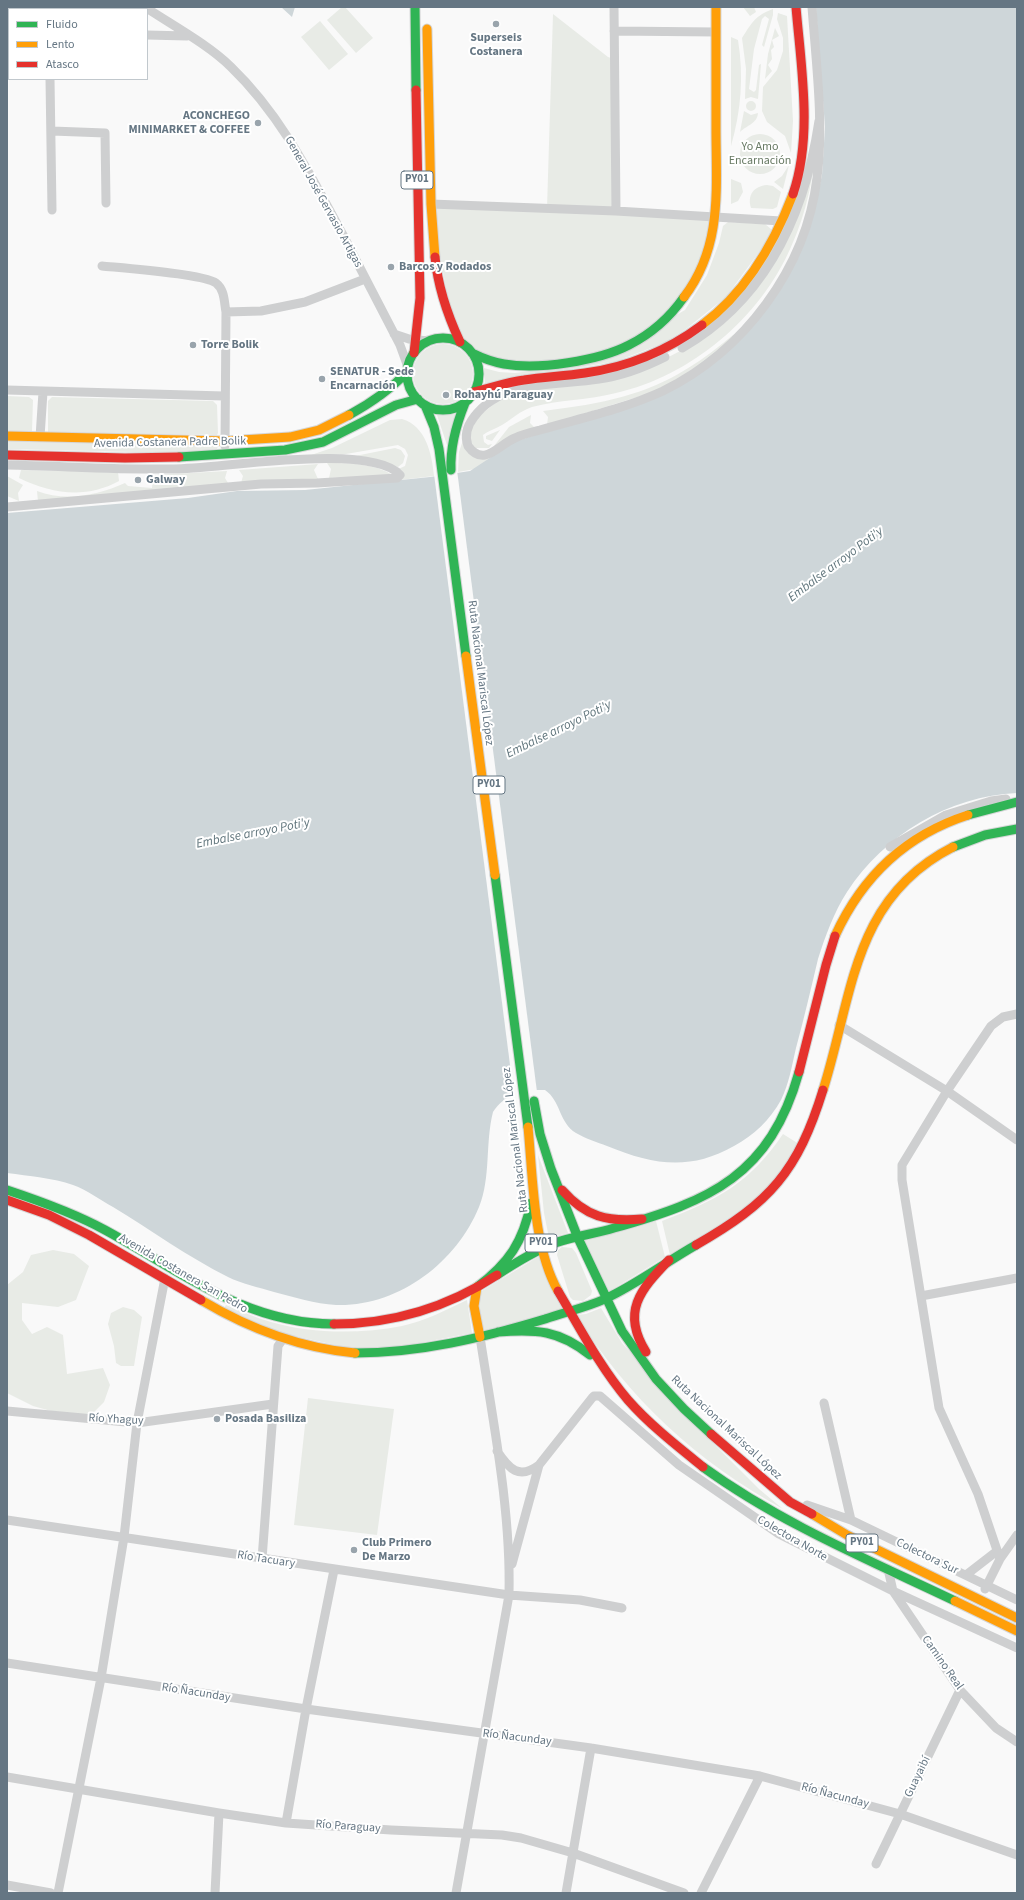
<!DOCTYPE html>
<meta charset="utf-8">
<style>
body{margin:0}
#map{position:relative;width:1024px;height:1900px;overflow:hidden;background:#f9f9f9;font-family:"Source Sans 3",sans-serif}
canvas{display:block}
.frame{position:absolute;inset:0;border:8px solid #657683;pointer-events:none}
.legend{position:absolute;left:8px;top:8px;width:140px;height:72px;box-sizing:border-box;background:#fff;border:1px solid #c1c8cd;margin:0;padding:5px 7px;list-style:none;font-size:12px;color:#657683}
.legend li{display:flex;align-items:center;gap:8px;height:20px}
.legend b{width:20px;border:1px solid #c1c8cd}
</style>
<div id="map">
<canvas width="1024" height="1900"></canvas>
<div class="frame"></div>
<ul class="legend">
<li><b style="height:5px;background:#30b455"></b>Fluido</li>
<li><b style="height:5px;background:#ff9f0a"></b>Lento</li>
<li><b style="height:5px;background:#e5322d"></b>Atasco</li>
</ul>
</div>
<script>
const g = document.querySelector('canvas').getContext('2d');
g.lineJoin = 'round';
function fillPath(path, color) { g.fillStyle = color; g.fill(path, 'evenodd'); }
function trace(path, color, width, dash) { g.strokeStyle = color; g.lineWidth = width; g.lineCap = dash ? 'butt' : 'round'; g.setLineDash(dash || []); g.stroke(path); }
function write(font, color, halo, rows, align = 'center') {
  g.font = font + ' "Source Sans 3",sans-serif'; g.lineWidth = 4; g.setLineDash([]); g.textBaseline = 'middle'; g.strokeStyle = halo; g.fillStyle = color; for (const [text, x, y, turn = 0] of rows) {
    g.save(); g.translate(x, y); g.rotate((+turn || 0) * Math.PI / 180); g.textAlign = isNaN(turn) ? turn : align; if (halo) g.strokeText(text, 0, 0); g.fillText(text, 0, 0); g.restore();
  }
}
fillPath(new Path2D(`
 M7,7H43V9H9V28H7Z
 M342,7H345L373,38L356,53L327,20Z
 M743,7H754L756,12L750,16Z
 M773,9V15L764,47L762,45L769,19L765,16L762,19L754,49L749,89L754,92L756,90L759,65L761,64L758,99L751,97L745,99L746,69L742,38C753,21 755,16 773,9Z
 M778,13L787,16L793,121L791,153L785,136L767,122L762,111L763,87L777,70L783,51V38L777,19Z
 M553,14L608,57L614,59L616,211L547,208Z
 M320,21L348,54L329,70L301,37Z
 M775,28L779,36L772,40L774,47L771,50L772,59L768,65L772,71L765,79L768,54Z
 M731,37L738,40C744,77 741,111 731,146Z
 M746 106a5 5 0 1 1 10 0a5 5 0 1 1-10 0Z
 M744,111L751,115L758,113C757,124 747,125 740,132Z
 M740 154a20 20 0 1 1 40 0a20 20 0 1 1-40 0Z
 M818,139C813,177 807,212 791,247C760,318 691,376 616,393C589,400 558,400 532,407C520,411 512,419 502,425C495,429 488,431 483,435L484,442L488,445L492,444L489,448H474L468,435L479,416L503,397L657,363L684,349L732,313Z
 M789,165L783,189L774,182L782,176Z
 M731,179L741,183L743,192L738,201L731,204Z
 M767,185L773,186L781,192L777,207L773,209L751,208C747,195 754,186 767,185Z
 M431,204L716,218L693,287L631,344L534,366L472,353L460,342L453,328Z
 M728,222L765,224L771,229V236L726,297L686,329L664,343L617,361L485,385L484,368L499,372L515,373L593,363L685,310L707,275L719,243L723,226Z
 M734,334L719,352L660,390L547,425L548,417L543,411C625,401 670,389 734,334Z
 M413 374a30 30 0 1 1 60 0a30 30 0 1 1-60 0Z
 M7,396L29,397L33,400L32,431L7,432Z
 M52,397L213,401L217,405L218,433L217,435L48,432V401Z
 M456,411L448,448L436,412Z
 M531,415L530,423L534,427L490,451L509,427Z
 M402,419C426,426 432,454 434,476L400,480L396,470L405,466L408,455L405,449L398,445L346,454L308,456L332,448L390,420Z
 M500,430L492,441L486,439V436Z
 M464,437L487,459L491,458L475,469L458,472L459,452Z
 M7,439L218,446L217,449L176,453L7,449Z
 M395,448L401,450L405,456L403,463L398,467L350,457Z
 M327,463C350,463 372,463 393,475L329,478L331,469Z
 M318,464L314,470L318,479L241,483L243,476L239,470Z
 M21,470L118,472L119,481C86,499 52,494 19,478Z
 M227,471L225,478L228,483L38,502L37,491C66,502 98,495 125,483L128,486L152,488L153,475Z
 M7,476L23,485L18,493L19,501L7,496Z
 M783,1134L799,1144L784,1169L742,1214L670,1255L662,1221C717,1200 749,1184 783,1134Z
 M538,1155L568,1233L549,1238L544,1213Z
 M656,1221L665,1257L605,1294L584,1240Z
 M562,1247L572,1248L576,1253L592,1291L591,1295L583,1301L573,1300L570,1297L557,1255L558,1250Z
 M53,1250L74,1254L89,1266L76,1300L58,1307L22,1303V1320L32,1334L47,1327L63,1335L67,1374L103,1368L110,1385L104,1402L91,1415L51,1411L33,1406L7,1393V1285L23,1272L31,1255Z
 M541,1255L563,1311L483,1332L478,1297L480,1292Z
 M467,1300L472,1333L393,1348H349L281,1333L224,1308L226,1305C241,1311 256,1318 271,1322C312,1334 360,1334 402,1326C425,1321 446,1310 467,1300Z
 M123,1307L134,1310L142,1317L134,1366H121L116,1363L114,1346L108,1324L111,1313Z
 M601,1308L622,1343L718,1448L759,1489L783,1509C696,1461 629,1399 576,1315L586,1314Z
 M308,1398L394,1409L377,1535L294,1525Z`), '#e8ebe6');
fillPath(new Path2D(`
 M281,7H295L292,17Z
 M816,7H1017V793C949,796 884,835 847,892C834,912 825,937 818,959C811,989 804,1018 796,1048C792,1065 789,1084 781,1100C770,1120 754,1135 734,1146C690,1171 653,1165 607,1146C597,1142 586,1139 576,1133C559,1123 561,1101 545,1090C524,1089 504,1094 493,1112C485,1143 491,1177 479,1207C456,1263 398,1307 336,1305C315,1304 294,1297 274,1292C258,1287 242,1284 228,1277C188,1257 151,1230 113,1207C100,1200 87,1190 73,1185C53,1178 29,1176 7,1173V513L188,498L237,491L305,490L430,477L470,471L514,442L664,392L759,318L815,208L822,175L825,127Z`), '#ced6d9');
fillPath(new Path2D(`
 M457,470L537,1092L514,1096L434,474Z`), '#f9f9f9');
const fast = new Path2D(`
 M415,7L416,90
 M407 374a36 36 0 1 1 72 0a36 36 0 1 1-72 0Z
 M472,353C482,358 493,362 504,364C539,370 598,361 629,345C651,334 670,317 684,297
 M425,405L434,427L439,449L466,656
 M349,415C371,403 390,390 407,372
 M179,457L285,450L323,442L396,405L418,399
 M451,470C450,446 456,425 465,403
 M968,815L1017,802
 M953,847L985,835L1017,829
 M495,875L528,1127
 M534,1101L540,1134L551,1169L578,1238L622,1331L656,1379L684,1409L711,1434
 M7,1190C40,1201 74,1213 105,1230C179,1270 245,1324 334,1324
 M497,1275C515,1263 535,1251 555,1243C574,1236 595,1234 614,1228C711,1201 770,1175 799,1072
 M477,1287C509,1263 523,1242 531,1203
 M498,1332C536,1329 559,1330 590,1355
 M355,1353C420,1353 482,1338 545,1319C565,1312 585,1308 605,1299C637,1284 666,1262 696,1245
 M703,1467C780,1523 869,1560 955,1601`);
const slow = new Path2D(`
 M427,29L431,204L435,257
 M684,297C723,246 716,188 716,128C716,88 716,47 716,7
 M702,325C745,293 774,244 793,194
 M7,436L225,441L290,437L319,430L349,415
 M466,656L495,875
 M835,936C862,877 906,835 968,815
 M823,1090C853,996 852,898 953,847
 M528,1127C533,1177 533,1247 558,1291
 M477,1287L474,1306L480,1337
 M201,1300C248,1328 300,1348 355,1353
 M812,1514L847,1535L1017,1618
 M955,1601L1017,1631`);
const jam = new Path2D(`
 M793,194C813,136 801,67 796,7
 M435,257C438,288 447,314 460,342
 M414,353L420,298L416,90
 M474,392C491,388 507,382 524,380C545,377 565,376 585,373C628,367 667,351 702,325
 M7,455L125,458L179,457
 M799,1072L826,965L835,936
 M562,1190C586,1217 607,1222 642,1219
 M7,1200L49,1215L89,1235L201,1300
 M696,1245C770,1203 798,1171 823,1090
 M558,1291C580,1328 600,1367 628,1400C650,1425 677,1446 703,1467
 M334,1324C393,1324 448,1307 497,1275
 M646,1352C621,1312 640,1290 669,1260
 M711,1434L790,1502L812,1514`);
trace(fast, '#d5d6d7', 11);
trace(slow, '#d5d6d7', 11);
trace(jam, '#d5d6d7', 11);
trace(new Path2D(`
 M47,7L48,9
 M145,7C172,25 209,45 231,67C281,115 311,176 343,235C362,272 381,308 400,345L408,367
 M614,7L616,211
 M614,31L716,32
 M7,33H9
 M147,35L187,36
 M50,79L52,210
 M52,131L105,133L106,203
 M431,204L616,211L781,221
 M102,266C122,268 204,274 216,283C225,290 224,302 226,312L225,446
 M226,312L261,311L305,302L365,279
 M394,334L409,339L428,341
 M682,348C767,299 805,214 819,121
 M665,357C645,367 622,376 599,379C557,386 502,379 474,417C467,426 464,435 468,446C484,468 498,445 515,438C523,434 532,432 540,430C581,418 624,409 663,391C744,351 806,269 817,178C824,123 816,62 812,7
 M7,390L224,396
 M40,437L43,392
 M7,465C62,466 118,470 174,469C220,469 370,442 400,475L397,478L317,483L261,484L7,507
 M890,847L946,815L991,801L1006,799
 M839,1025L947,1091L1017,1140
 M921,1296L1017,1278
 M824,1403L851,1520
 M7,1411L137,1423L273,1404
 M497,1451C509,1469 519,1480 539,1465L592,1398L594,1396H600L679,1465L779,1534L893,1591L1017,1648
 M807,1505L851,1520L1017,1600
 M7,1520L509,1595L580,1600L622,1608
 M262,1559L278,1346L283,1339
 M1000,1559L978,1494L939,1408L902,1180V1165L947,1091L991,1026L1003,1017L1017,1014
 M512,1564L539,1465
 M888,1569L893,1591L960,1690L996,1728L1017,1742
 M966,1575L997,1551
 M985,1589L1000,1559L1017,1535
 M7,1663L306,1709L591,1748L760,1776L900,1814L1017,1855
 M7,1777L219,1813L286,1823L391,1830L502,1835L521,1838L573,1853L684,1893
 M286,1823L306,1709L334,1570
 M876,1864L960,1690
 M7,1885L51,1893
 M58,1893L101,1678L124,1537L137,1423L165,1278
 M215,1893L219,1813
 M456,1893L509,1595C511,1509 493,1422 480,1337
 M566,1893L591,1748
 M701,1893L760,1776`), '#cecfd0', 9);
trace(fast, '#30b455', 9);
trace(slow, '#ff9f0a', 9);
trace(jam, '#e5322d', 9);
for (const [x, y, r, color] of [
 [496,24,4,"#99a4ac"],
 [258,123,4,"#99a4ac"],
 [391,267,4,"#99a4ac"],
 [193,345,4,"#99a4ac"],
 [322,379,4,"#99a4ac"],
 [446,395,4,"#99a4ac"],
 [138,480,4,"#99a4ac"],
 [217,1419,4,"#99a4ac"],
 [354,1550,4,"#99a4ac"]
]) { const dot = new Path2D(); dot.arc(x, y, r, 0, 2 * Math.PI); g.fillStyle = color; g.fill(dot); trace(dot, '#fff', 1.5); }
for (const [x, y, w] of [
 [417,180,32],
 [489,785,32],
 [541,1243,32],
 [862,1543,32]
]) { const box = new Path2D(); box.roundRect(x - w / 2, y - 9, w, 18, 3); g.fillStyle = '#fff'; g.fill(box); trace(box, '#657683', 1); }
write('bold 11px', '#657683', null, [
 ["PY01",417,180],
 ["PY01",489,785],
 ["PY01",541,1243],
 ["PY01",862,1543]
]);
write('bold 12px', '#657683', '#fff', [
 ["Superseis",496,38,"center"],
 ["Costanera",496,52,"center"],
 ["ACONCHEGO",250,116,"right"],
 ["MINIMARKET & COFFEE",250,130,"right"],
 ["Barcos y Rodados",399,267],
 ["Torre Bolik",201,345],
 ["SENATUR - Sede",330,372],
 ["Encarnación",330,386],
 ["Rohayhú Paraguay",454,395],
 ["Galway",146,480],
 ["Posada Basiliza",225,1419],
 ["Club Primero",362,1543],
 ["De Marzo",362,1557]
], 'left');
write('12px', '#687a64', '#fff', [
 ["Yo Amo",760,147],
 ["Encarnación",760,161]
]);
write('12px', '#657683', '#fff', [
 ["General José Gervasio Artigas",323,202,61],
 ["Avenida Costanera Padre Bolik",170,443,-1],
 ["Ruta Nacional Mariscal López",480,673,83],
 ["Ruta Nacional Mariscal López",516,1140,-97],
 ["Avenida Costanera San Pedro",183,1274,30],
 ["Río Yhaguy",116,1420,3],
 ["Ruta Nacional Mariscal López",726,1428,43],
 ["Colectora Norte",792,1539,30],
 ["Colectora Sur",927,1557,26],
 ["Río Tacuary",266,1560,9],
 ["Camino Real",942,1663,55],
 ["Río Ñacunday",196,1693,9],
 ["Río Ñacunday",517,1738,7],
 ["Guayaibí",918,1777,-64],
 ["Río Ñacunday",835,1796,15],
 ["Río Paraguay",348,1827,4]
]);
write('italic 13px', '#60757c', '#fff', [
 ["Embalse arroyo Poti'y",836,565,-37],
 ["Embalse arroyo Poti'y",559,730,-26],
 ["Embalse arroyo Poti'y",253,834,-11]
]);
</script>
